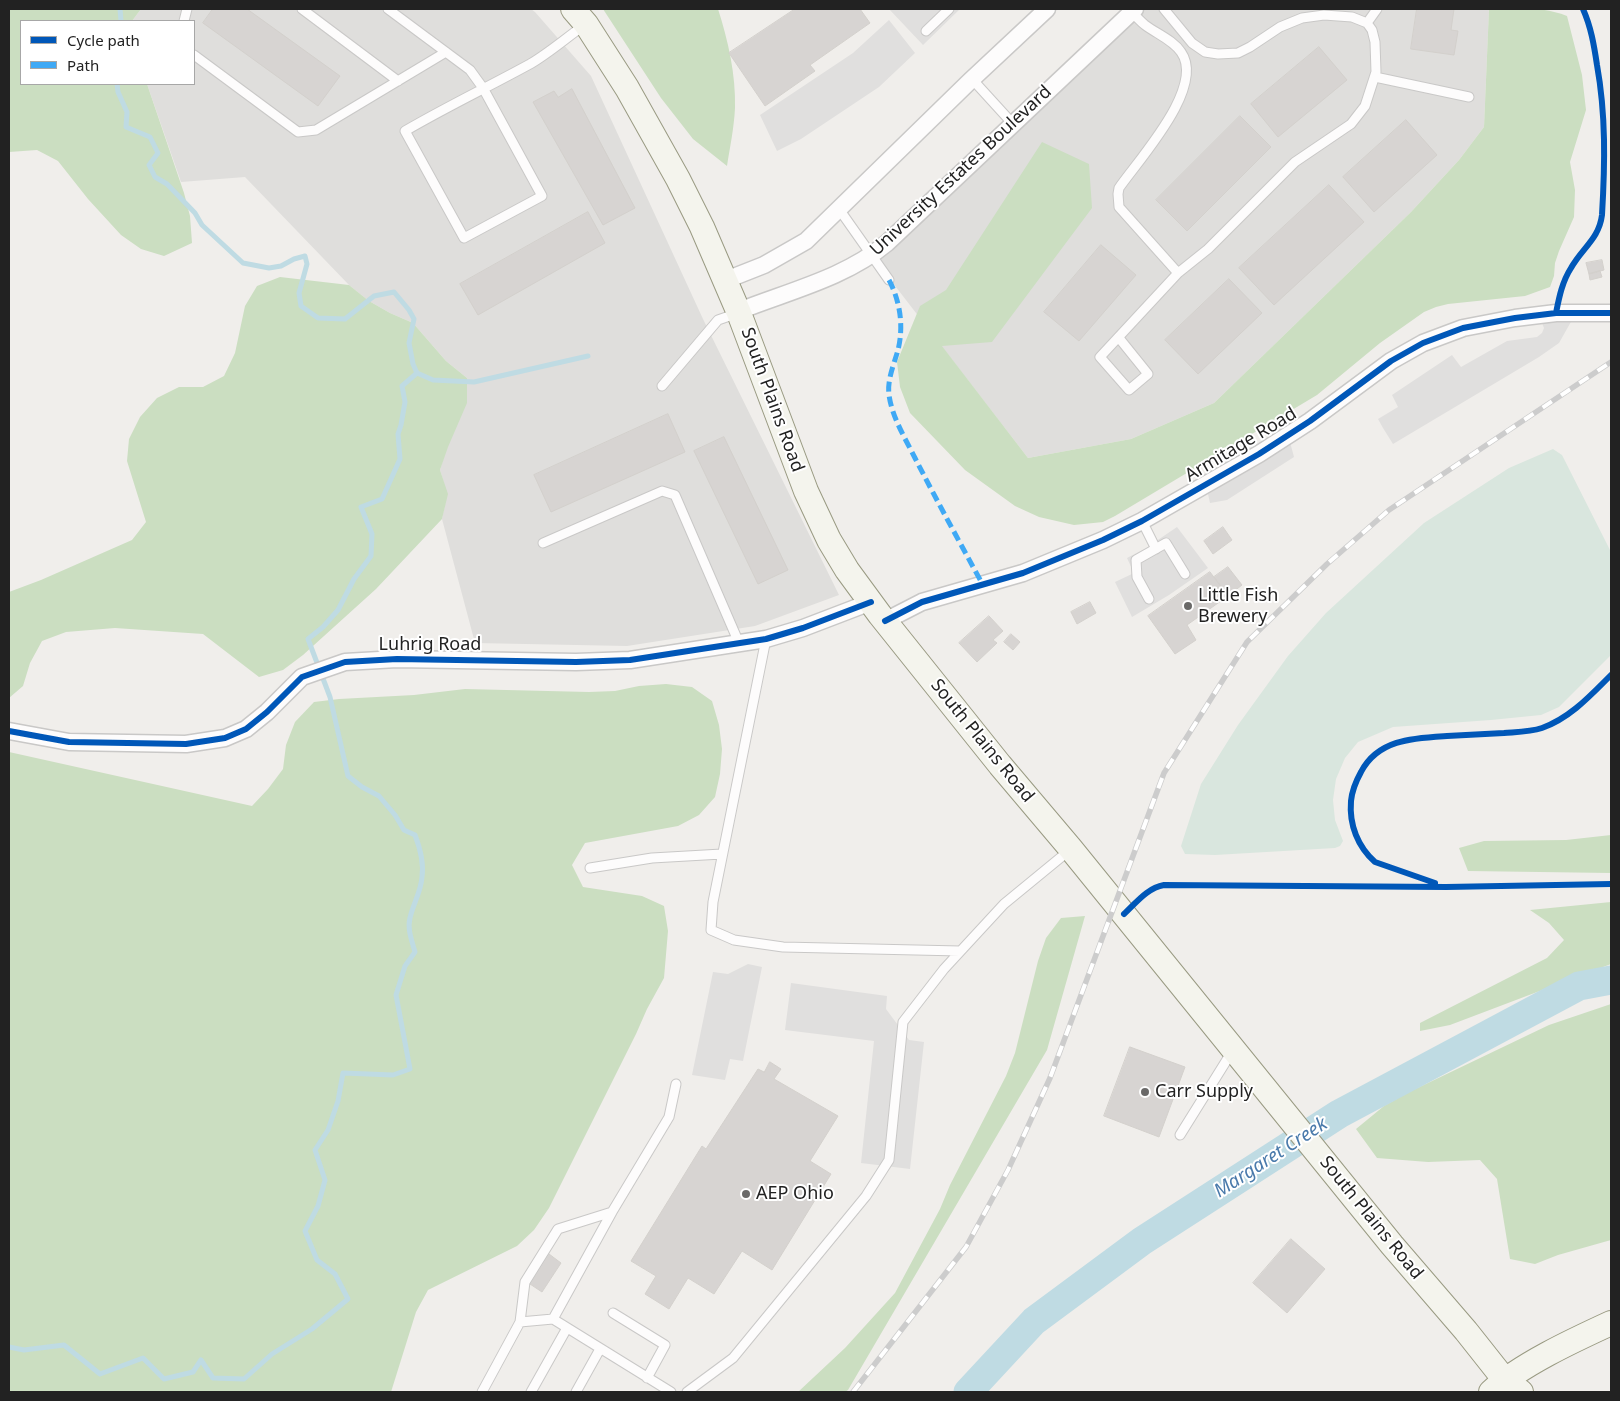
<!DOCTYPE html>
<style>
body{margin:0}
#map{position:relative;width:1620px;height:1401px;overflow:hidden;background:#f0eeeb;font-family:"Noto Sans",sans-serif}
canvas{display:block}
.frame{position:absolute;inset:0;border:10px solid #222;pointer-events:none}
.legend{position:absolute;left:20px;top:20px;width:175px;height:65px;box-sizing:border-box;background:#fff;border:1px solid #a7a7a7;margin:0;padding:6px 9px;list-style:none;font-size:15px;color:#222}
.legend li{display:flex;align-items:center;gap:10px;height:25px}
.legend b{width:25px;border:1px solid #a7a7a7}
</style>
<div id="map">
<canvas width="1620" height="1401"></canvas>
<div class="frame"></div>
<ul class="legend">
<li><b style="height:6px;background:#0057b8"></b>Cycle path</li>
<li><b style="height:6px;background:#3fa9f5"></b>Path</li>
</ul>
</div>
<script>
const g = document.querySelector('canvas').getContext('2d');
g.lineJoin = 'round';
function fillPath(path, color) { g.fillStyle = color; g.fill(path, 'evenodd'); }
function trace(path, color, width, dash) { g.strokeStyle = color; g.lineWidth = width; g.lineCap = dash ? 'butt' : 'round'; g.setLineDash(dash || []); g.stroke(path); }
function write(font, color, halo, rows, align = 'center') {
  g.font = font + ' "Noto Sans",sans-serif'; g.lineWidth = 4; g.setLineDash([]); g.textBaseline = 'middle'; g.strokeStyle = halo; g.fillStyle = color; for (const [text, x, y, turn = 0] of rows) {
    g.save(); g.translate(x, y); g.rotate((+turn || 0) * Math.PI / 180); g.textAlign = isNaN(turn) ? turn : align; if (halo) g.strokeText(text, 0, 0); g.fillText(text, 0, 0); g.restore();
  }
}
fillPath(new Path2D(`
 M141,9H531L535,12L591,76L703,319L839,595L755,626L627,646L475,643L442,519L447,494L440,470L467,378L446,361L413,323L390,313L369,301L349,285L245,177L181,182L147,84H194V21H132Z
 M1134,9H1489L1484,127L1459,160L1411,212L1214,403L1131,439L1028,458L872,256Z`), '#dfdedc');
fillPath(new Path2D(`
 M9,9H141L132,21H21V84H147L184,193L190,216L192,243L164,256L141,249L121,235L88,199L58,161L37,150L9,152Z
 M603,9H718C728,40 736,75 735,108C734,128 730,147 727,166L693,139L661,98Z
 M1489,9C1515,9 1542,6 1567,16L1582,75L1586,110L1570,162L1575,190L1574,217L1559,251L1555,263L1554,276L1550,287L1525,296L1448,304L1436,307L1424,312L1380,343L1317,395L1115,516L1103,522L1074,525L1039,517L1015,506L965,470L910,413L900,387L897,362L920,306L946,290L1042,142L1089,164L1092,208L992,342L942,346L1028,458L1131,439L1214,403L1411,212L1459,160L1484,127Z
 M280,277L349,285L369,301L390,313L413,323L446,361L467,378V403L448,447L440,470L448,494L442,519L376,589L303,655L283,670L259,677L203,634L115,628L66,632L42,641L30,663L23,686L9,698V592L41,580L132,540L146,522L127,461L129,439L140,417L157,398L179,387H203L224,376L235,353L245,306L257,286Z
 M666,684L692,687L712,701L719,725L722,749L720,774L715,797L699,815L678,826L585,843L572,865L583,887L642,896L664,906L668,931L664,978L647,1009L636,1034L549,1208L534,1230L517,1246L428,1290L416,1312L391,1392H9V752L252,806L268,789L283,769L286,745L295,722L314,702L339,699L414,695L465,689L589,692L615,691L639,686Z
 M1611,835V873L1468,871L1459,848L1484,841L1566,840Z
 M1611,902V964L1450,1025L1420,1031V1023L1547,958L1564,940L1549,923L1530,910Z
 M1085,916L1047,1050L848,1390L845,1392H798L845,1348L895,1293L940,1209L950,1185L1006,1076L1015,1053L1038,961L1046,938L1061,918Z
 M1611,1004V1240L1558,1255L1535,1264L1510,1259L1497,1179L1480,1160L1428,1162L1377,1158L1356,1129L1384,1106L1407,1093L1549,1025Z`), '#cbdec1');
fillPath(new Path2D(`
 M1553,449L1562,455L1611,552V655L1559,707L1541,715L1491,720L1393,727L1358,742L1345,758L1336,779L1333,800L1335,820L1343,841L1340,846L1335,848L1215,855L1185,854L1181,846L1201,784L1238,725L1288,656L1326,613L1424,523L1509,468Z`), '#d9e6de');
fillPath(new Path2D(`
 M889,9H960L923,45Z
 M889,20L915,53L879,87L801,139L777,151L760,115L853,53Z
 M1572,320L1559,343L1539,357L1393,444L1383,428L1378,419L1398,407L1392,395L1452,355L1461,367L1507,341L1537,337L1542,333L1544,328L1542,323Z
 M1290,442L1294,457L1227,500L1210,503L1208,494Z
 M1177,527L1208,568L1169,595L1132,617L1115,582L1134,573L1127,558L1146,548Z
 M748,964L762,967L743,1061L730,1059L725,1080L692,1075L713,972L728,974Z
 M791,983L887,996L886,1009L909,1040L924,1042L910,1169L861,1163L874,1041L785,1030Z`), '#e0dfde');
trace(new Path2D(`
 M120,9L121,21
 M417,373L433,380L474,382L588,356
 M9,1347L24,1350L64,1345L100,1374L143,1358L164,1379L193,1372L201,1360L213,1378L244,1379L272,1354L312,1329L348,1299L335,1274L317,1260L305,1231L318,1206L325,1180L315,1150L328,1130L338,1101L343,1073L393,1075L410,1069L396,995L405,966L415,952C412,941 407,929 410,918C413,904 421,892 422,877C424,863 420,848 415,835L404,830L395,815L379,796L362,787L348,776L330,697L308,639L323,627L338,610L354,579L371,556L372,534L361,507L382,499L400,459L398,434L401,425L405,402L402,386L417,373L413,364L409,343L414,319L409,310L394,292L374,296L345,319L318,318L301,306L299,293L307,264L305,256L294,259L281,266L269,268L243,263L202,225L195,213L167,184L155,177L149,165L158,153L150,137L126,127L127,112L118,92L117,84`), '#bfdbe3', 5);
trace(new Path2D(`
 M968,1392L1034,1321L1142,1241L1339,1114L1579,986L1611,980`), '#bfdbe3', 29);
const building = new Path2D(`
 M213,9H247L340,76L318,106L203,23Z
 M795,9H860L870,23L810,65L815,71L765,106L729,53Z
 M1417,9H1454L1451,30L1458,31L1454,55L1411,49Z
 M1319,47L1347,80L1278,137L1251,104Z
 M572,89L635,208L603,225L533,102L554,91L558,97Z
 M1240,116L1271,147L1187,231L1156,200Z
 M1406,120L1437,155L1374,212L1343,177Z
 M1329,185L1364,222L1274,305L1239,268Z
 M588,212L605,243L478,315L460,284Z
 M1101,245L1136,275L1079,341L1044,312Z
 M1602,260L1604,270L1589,274L1586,263Z
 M1600,271L1602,277L1590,280L1589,274Z
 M1229,279L1262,313L1198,374L1165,340Z
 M668,414L685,452L551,512L534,475Z
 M724,437L788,570L758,584L694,451Z
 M1223,527L1232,540L1213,554L1204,541Z
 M1228,567L1242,585L1228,596L1214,577Z
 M1210,572L1228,596L1187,625L1196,640L1175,654L1148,616Z
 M1090,602L1096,613L1077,624L1071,612Z
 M989,616L1003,631L993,640L997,643L977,662L959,643Z
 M1011,634L1020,642L1013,650L1004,642Z
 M1130,1047L1185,1067L1159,1137L1104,1116Z
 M770,1062L781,1069L774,1079L838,1116L810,1161L831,1174L772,1270L742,1251L714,1294L688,1278L669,1309L645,1294L656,1276L631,1261L702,1146L706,1149L758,1069L764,1072Z
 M1291,1239L1325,1269L1287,1313L1253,1283Z
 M549,1254L561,1263L542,1292L530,1284Z`);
fillPath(building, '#d7d4d2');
trace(building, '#d3d0cc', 1);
const lane = new Path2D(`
 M302,9L398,81
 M388,9L470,70L483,88L542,196L464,238L405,131C446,107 488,87 530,64C549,53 567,37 586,24
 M1131,12C1136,16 1140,21 1145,25C1157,34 1173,40 1181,52C1206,87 1139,159 1119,188L1118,194L1119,207L1178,273
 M184,21L187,9
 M1367,23L1377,9
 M926,31L949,9
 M194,55L298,132L316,130L446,52
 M1375,77L1469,97
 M972,79L1013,124
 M839,209L889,280
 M1119,338L1148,374L1129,390L1100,357L1178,273L1208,249L1295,162L1351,124L1365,106L1376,72L1375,42L1372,30L1367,23L1352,17L1324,15L1302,18L1280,27L1250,47L1238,53L1218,54L1205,52L1192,43L1164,9
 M662,386L718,320L738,313
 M1142,521L1156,549
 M543,543L662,491L675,495L739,643
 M1149,599L1137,577L1136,560L1166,543L1185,574
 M766,639L713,902L711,930L734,940L783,947L960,951
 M590,868L652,858L722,854
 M1180,1135L1233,1050
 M613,1313L665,1345L647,1378
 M520,1322L525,1282L558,1229L612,1212
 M482,1392L520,1322L553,1319
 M531,1392L567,1328
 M576,1392L600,1349
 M671,1392L553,1319L612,1212L669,1117L676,1084
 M687,1392L733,1358L866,1196L889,1160L903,1022L944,969L1004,904L1071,849`);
const street = new Path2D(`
 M726,280L764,265L806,241L970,81L1047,9
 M739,311C789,291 845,278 887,243L1135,9
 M885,621L922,602L1023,573L1103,540L1142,521L1259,454L1310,421L1391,361L1423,343L1463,328L1515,318L1556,313H1611
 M9,731L69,742L186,744L225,738L246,729L267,712L302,677L345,662L397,659L576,662L630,660L766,639L803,628L871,602`);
const secondary = new Path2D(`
 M573,9L586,24L627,88L678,179L702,227L739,313L806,491L829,540L847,570L880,615L1000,765L1071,849L1392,1245L1466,1331L1504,1379L1521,1392
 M1491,1392C1520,1365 1574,1340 1611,1323`);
trace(lane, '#c9c8c7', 11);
trace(street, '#c9c8c7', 19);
trace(secondary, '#999a82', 26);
trace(lane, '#fdfcfc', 9);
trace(street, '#fdfcfc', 16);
trace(secondary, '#f4f4ed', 24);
const rail = new Path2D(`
 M853,1392L966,1247L1008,1170L1050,1078L1164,773L1247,642L1327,564L1389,510L1611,362`);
trace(rail, '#ccc', 5.5);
trace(rail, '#fff', 4, [11]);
trace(new Path2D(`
 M889,280C900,301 904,326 898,350C894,364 887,380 889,395C892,417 905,438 915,458C937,501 960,543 983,585`), '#3fa9f5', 5, [10, 5]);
trace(new Path2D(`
 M1556,313C1559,298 1562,282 1571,268C1582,248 1599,239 1602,215C1605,164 1606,115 1597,65C1594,45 1591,27 1583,9
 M885,621L922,602L1023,573L1103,540L1142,521L1259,454L1310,421L1391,361L1423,343L1463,328L1515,318L1556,313H1611
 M9,731L69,742L186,744L225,738L246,729L267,712L302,677L345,662L397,659L576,662L630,660L766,639L803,628L871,602
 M1435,883L1375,862C1358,847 1349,825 1351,801C1352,791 1356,781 1361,772C1378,739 1414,738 1447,736C1466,735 1485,734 1504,733C1516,732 1530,732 1542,728C1570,718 1590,696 1611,675
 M1124,914C1136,903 1147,888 1164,885L1446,887L1611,884`), '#0057b8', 6);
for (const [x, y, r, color] of [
 [1188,606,5,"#6a6968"],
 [1145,1092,5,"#6a6968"],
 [746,1194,5,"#6a6968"]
]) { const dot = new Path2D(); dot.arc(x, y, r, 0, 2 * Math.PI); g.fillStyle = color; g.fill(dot); trace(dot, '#fff', 2); }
write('18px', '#222', '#fff', [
 ["University Estates Boulevard",961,171,-43],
 ["South Plains Road",772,400,70],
 ["Armitage Road",1241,445,-31],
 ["Luhrig Road",430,645],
 ["South Plains Road",982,741,51],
 ["South Plains Road",1371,1218,51]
]);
write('18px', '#222', '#fff', [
 ["Little Fish",1198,596],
 ["Brewery",1198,617],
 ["Carr Supply",1155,1092],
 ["AEP Ohio",756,1194]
], 'left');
write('italic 19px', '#4a7aab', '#fff', [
 ["Margaret Creek",1271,1158,-33]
]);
</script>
